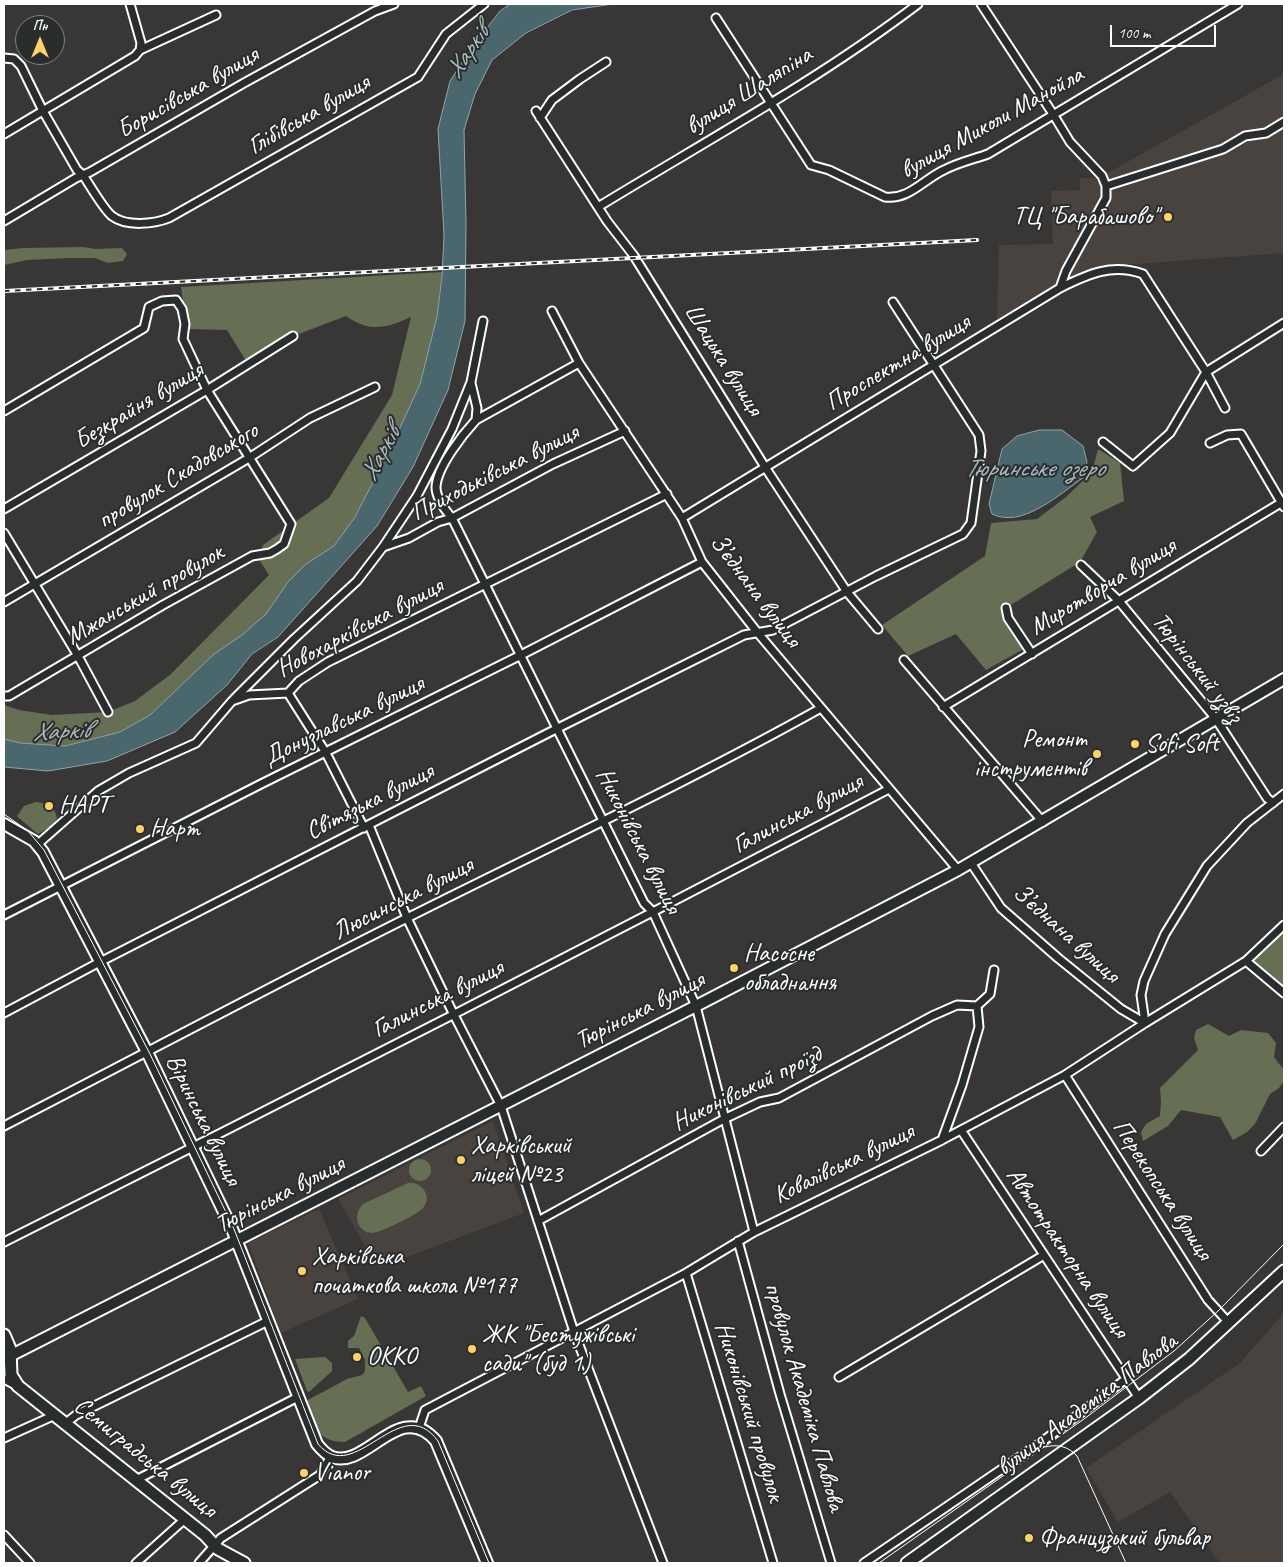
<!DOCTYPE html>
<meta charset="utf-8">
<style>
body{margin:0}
#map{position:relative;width:1288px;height:1567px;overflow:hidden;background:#383736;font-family:Caveat,sans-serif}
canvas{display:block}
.frame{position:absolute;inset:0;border:5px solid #fff;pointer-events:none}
.north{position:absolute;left:15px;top:15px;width:50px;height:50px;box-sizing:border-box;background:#2a2d2e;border:1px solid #7f8182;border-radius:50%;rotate:0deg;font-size:14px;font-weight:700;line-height:20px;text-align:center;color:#fff}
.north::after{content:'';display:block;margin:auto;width:18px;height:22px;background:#ffd166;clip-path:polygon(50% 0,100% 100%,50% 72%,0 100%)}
.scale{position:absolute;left:1110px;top:25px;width:106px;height:22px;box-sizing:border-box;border:2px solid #fff;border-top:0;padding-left:6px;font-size:15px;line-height:18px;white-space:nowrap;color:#fff;-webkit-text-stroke:4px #2a2d2e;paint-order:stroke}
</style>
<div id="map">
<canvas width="1288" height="1567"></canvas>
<div class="frame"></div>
<div class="north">Пн</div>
<div class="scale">100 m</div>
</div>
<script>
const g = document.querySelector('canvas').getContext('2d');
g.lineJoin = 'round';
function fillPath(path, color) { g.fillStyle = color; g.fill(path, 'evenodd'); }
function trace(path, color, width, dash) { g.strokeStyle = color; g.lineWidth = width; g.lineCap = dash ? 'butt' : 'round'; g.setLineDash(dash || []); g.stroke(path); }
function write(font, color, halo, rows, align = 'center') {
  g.font = font + ' Caveat,sans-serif'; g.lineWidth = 4; g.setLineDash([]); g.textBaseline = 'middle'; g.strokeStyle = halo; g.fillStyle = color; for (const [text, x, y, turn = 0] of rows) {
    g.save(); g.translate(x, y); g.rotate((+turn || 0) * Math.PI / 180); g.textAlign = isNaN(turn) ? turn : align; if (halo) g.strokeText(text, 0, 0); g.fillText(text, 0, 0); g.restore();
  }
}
fillPath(new Path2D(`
 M1284,74V253L1095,267L997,319L999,245L1053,244L1051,191L1080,190V178H1099Z
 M493,1121L524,1213L378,1268L338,1199Z
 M319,1209L358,1299L281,1333L248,1243Z
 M1284,1313V1563H1220L1170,1492L1118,1522L1086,1468L1240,1363Z`), '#48433f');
fillPath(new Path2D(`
 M83,247L96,249L122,248L127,254L123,261L108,263L95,258H70L27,260L4,265V250L23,248Z
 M442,272L437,317L420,384L392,445L355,517L334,546L306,564L288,582L266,614L242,635L213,655L150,715L120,732L65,746L20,743L4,739V705L19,710L52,715L108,712L135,701L171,674L269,575L258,558L263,545L329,498L392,395L411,317C387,328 370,333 346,316L296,335L246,361L227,330L187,329L181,287Z
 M1098,449L1120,463L1124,501L1090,517L1097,532L1080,562L1006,608L1027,647L986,670L956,634L908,656L882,625L985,556L991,523L1037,519L1066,497L1092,472Z
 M36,802C48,804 56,807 57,819L52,826L38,834L19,818L17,816L24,806Z
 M1284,929V989L1251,958Z
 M1208,1024L1229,1036L1241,1030L1268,1033L1276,1043L1274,1057L1284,1070V1081L1279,1088L1270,1094L1255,1124L1247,1132L1233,1140L1220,1117L1181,1110L1168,1126L1143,1141L1141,1132L1146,1124L1160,1116L1161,1102L1160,1088L1198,1050L1194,1038L1196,1030Z
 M409 1170a11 11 0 1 1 22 0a11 11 0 1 1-22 0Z
 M408,1183C416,1182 423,1186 426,1194C428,1199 426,1204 423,1208C419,1214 379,1233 372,1233C356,1232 353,1214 363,1204Z
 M361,1316L365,1318L408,1392L421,1386L426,1396L345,1442C316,1442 314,1425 304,1402L347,1379L362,1375L365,1371V1360L359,1348H348V1341L354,1336Z
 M325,1357L332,1363V1371L309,1392L307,1391L295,1359Z`), '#666e54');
const water = new Path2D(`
 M511,4H613L572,10L526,33L492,60L475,94L464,130L466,224L465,321L448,390L413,467L377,526L278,637L252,654L227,685L175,732L107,761L48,771L4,767V739L20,743L65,746L120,732L150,715L213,655L242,635L266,614L288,582L306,564L334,546L355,517L392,445L420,384L437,317L442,276L444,235L438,129L450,81L470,50L500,11Z
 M1040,430H1062L1083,446L1087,462L1084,477C1060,494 1022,529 992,514L989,504L1002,449L1017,436Z`);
fillPath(water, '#4a676e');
trace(water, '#92a4a8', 1);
const minor = new Path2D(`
 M130,4L141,43L140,50
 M981,4L1053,114L1070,142L1102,176L1106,186V198L1066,271L1060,288
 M716,18L811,165L829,170L885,197C909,200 924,179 944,170C957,163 974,159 988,154L1238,4
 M4,58L14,59L21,66L43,111L77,170L83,175C89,184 104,210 112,216C126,227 154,224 169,218L418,77L446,34L484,4
 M536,111L607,221L634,256L765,467L847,592L878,629
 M540,118L552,100L580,79L606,62
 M4,134L135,56L140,50L216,15
 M1106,186L1223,149L1245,136L1266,133L1284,122
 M598,207C706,141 818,80 918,4
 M4,221L76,178L90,172L244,83L375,11L394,4
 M552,311L579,363L682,518L702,562L757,632L958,870
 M579,363L476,420C463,434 437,467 436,487C436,498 445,510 452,518L644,903L653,912L696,1006L754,1232
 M471,383L477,408L476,420
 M4,411L144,328L149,307L162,301L176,300L182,309L185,324L183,339L207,390L291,524L284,544L277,549L270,553L252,556L163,605L9,696H4
 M1103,442L1133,466L1170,433L1206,372L1284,323
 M1210,443L1227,435L1241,434L1284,507
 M4,509L207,390L293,336
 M682,518L1060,288C1088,274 1112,263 1143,274L1206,372L1225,408
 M4,533L78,656L108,712
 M383,547L409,538L438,522L452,518L553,464L625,431
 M1081,565L1119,601L1216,719L1267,798L1273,803
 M4,602L249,458L310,418L375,387
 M1006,608L1008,618L1032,654
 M904,660L1043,822
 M288,693L326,753L364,828
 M234,699L294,639L357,581L383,547L417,496L452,429L471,382L483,321
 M943,707L1284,501
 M369,825L407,918L453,1013L501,1106L574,1332L663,1563
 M38,844L98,791L129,773L196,743L232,701L249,695L288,693L299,681L328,662L667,494
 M971,863L1001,908L1058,958L1121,1009L1145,1023
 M4,915L263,783L521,655L702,562
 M1246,961L1284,993
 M4,1013L98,963L558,728L744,635L773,630L876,576L963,534L971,523L981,451L979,435L893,302
 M1145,1023L1141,995L1144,981L1165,934L1207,866L1247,823L1284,794
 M1065,1075L1208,1300L1229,1323
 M4,1126C138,1057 271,986 405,919C544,849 685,784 821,708
 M961,1130L1139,1398
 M942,1140L962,1085L979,1027L977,1006L990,994L994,970
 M1261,1151L1284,1127
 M538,1221L724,1119L760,1102L779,1098L932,1016L957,1005L977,1006
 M738,1241L780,1394L831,1563
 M4,1242C300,1094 595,943 889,789
 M686,1273L773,1563
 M839,1377L1044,1255
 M4,1379L17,1386
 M66,1423L76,1415L268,1321
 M419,1428L425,1410L686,1273L754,1232L942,1140L1065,1075L1145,1023L1246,961L1284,925
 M4,1438L55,1415
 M136,1480L298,1397
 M4,1535L30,1563
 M136,1563L185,1519
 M199,1563L221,1538L320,1475L331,1456
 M864,1563L1043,1441L1126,1379`);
const secondary = new Path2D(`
 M4,824L34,841L43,852L147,1052L232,1229L317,1444C321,1449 325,1454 332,1457C366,1470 400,1398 436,1441L487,1563
 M4,1359L696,1006L958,870L1284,679`);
const primary = new Path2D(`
 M4,1335L10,1349L11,1375L18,1386L205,1535L218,1549L244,1563
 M907,1563L1139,1398L1189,1359L1284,1271`);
trace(minor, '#fff', 11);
trace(secondary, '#fff', 14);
trace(primary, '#fff', 15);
trace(minor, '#2a2d2e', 7);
trace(secondary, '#2a2d2e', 10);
trace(primary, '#2a2d2e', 11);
trace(new Path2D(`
 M4,814L28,831L44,850L150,1054L234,1229L318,1444C355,1488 400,1389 438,1441L489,1563
 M1045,1447C1057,1444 1068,1446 1077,1456L1126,1563
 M879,1563L1084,1419L1174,1351L1218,1311L1284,1244`), '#fff', 1);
const rail = new Path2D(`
 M4,291L977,240`);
trace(rail, '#fff', 4);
trace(rail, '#2a2d2e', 2, [5.5]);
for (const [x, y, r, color] of [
 [1168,217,5,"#ffd166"],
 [1135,744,5,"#ffd166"],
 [1097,754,5,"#ffd166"],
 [49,806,5,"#ffd166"],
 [140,829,5,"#ffd166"],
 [734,968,5,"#ffd166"],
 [461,1160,5,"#ffd166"],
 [302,1271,5,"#ffd166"],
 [472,1349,5,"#ffd166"],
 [357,1357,5,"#ffd166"],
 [304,1473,5,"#ffd166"],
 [1029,1538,5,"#ffd166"]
]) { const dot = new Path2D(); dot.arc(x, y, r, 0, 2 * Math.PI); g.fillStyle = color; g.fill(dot); trace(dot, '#2a2d2e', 2); }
write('25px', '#fff', '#2a2d2e', [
 ["вулиця Шаляпіна",749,91,-32],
 ["Борисівська вулиця",188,93,-30],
 ["Глібівська вулиця",309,115,-30],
 ["вулиця Миколи Манойла",992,123,-29],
 ["Шацька вулиця",723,360,58],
 ["Проспектна вулиця",898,363,-31],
 ["Безкрайня вулиця",139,406,-31],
 ["Приходьківська вулиця",495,473,-27],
 ["провулок Скадовського",178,476,-31],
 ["Миротворча вулиця",1103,587,-31],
 ["З’єднана вулиця",755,591,53],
 ["Мжанський провулок",145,595,-30],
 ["Новохарківська вулиця",360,628,-28],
 ["Тюрінський узвіз",1197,668,52],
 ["Донузлавська вулиця",344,721,-26],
 ["Світязька вулиця",370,802,-27],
 ["Галинська вулиця",798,814,-28],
 ["Никонівська вулиця",638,841,63],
 ["Люсинська вулиця",403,899,-27],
 ["З’єднана вулиця",1066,934,42],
 ["Галинська вулиця",438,999,-27],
 ["Тюрінська вулиця",640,1011,-27],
 ["Никонівський проїзд",747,1089,-26],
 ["Віринська вулиця",203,1120,64],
 ["Ковалівська вулиця",844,1164,-26],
 ["Перекопська вулиця",1162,1190,57],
 ["Тюрінська вулиця",280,1195,-27],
 ["Автотракторна вулиця",1067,1253,56],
 ["провулок Академіка Павлова",804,1397,74],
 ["вулиця Академіка Павлова",1087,1405,-37],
 ["Никонівський провулок",749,1412,73],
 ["Семиградська вулиця",145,1458,39]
]);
write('25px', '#fff', '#2a2d2e', [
 ["ТЦ \"Барабашово\"",1158,217,"right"],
 ["Ремонт",1087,740,"right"],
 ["інструментів",1087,769,"right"],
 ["Sofi Soft",1145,744],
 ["НАРТ",59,806],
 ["Нарт",150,829],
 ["Насосне",744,954],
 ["обладнання",744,983],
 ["Харківський",471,1146],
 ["ліцей №23",471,1175],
 ["Харківська",312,1257],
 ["початкова школа №177",312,1286],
 ["ЖК \"Бестужівські",482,1335],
 ["сади\" (буд 1)",482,1364],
 ["ОККО",367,1357],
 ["Vianor",314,1473],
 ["Французький бульвар",1039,1538]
], 'left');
write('italic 26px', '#aebbbe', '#2a2d2e', [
 ["Харків",468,52,-56],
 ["Харків",381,454,-62],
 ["Тюринське озеро",1034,469],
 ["Харків",61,732,-3]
]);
</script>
